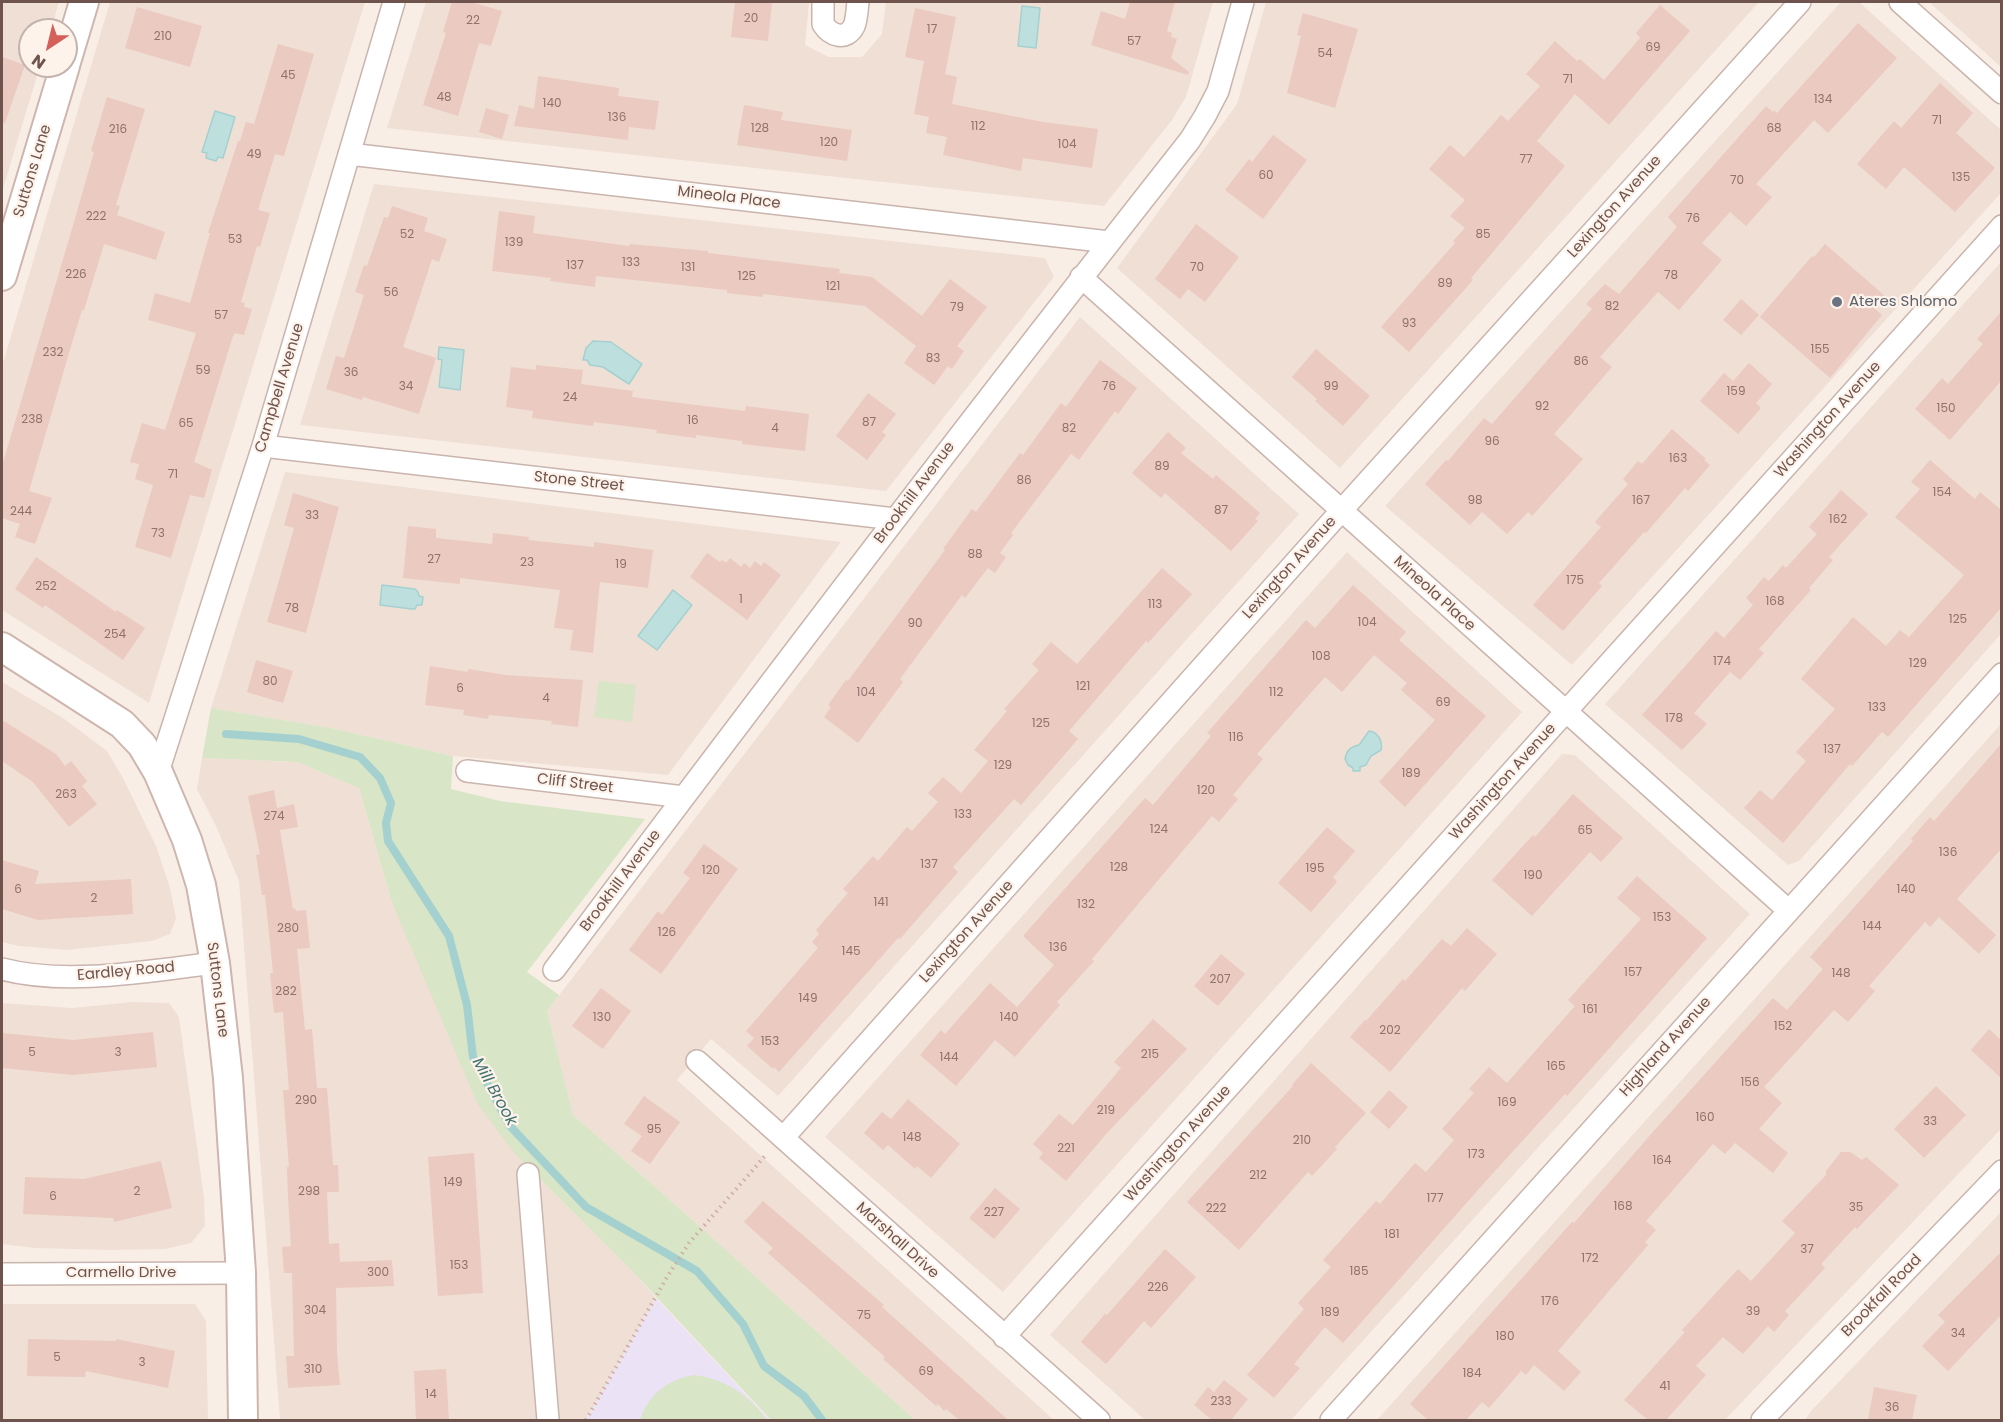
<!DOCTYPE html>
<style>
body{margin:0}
#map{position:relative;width:2003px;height:1422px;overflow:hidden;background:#f9eee6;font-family:Poppins,sans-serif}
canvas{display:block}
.frame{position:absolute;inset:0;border:3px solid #6f544e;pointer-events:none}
.north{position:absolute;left:18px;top:18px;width:60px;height:60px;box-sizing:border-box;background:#fdf3eb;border:2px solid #c4b3ac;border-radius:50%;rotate:215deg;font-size:16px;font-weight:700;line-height:24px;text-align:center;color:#6f544e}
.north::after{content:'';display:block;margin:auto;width:21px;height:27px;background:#d55f59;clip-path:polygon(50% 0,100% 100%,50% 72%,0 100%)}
</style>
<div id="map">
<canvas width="2003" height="1422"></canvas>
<div class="frame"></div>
<div class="north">N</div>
</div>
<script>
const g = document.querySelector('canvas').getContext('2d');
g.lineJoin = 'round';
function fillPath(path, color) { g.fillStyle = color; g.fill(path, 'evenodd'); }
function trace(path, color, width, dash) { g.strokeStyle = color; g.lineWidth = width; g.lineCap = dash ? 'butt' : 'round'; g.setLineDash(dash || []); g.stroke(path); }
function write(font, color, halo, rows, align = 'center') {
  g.font = font + ' Poppins,sans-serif'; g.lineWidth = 4.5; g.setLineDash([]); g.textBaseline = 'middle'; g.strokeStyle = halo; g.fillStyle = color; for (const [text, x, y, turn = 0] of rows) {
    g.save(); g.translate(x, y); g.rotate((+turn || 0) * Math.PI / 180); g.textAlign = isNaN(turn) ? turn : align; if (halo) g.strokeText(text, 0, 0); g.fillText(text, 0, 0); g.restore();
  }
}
fillPath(new Path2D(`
 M2,2H59L51,30H30V66H40L2,192Z
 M110,2H365L149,703L2,610V366Z
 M426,2H809L805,45L829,57H862L882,34L886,2H1213L1186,97L1172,120L1104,206L387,128Z
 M1266,2H1759L1340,468L1117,268L1237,104Z
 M1841,2H1859L2001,130V193L1572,665L1385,506Z
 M1929,2H2001V67Z
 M374,184L1045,258L1054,277L886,491L300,425Z
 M2001,262V634L1799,861L1788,865L1605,704Z
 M1080,317L1299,514L778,1096L711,1039L677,1080L1054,1420H915L696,1223L573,1115L547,1011Z
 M285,472L841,542L668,775L453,756L331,728L211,708Z
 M1347,552L1522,712L1003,1292L825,1137Z
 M2,682L63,718L107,751L123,778L156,846L170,888L176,918L170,934L152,941L67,950L19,946L2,942Z
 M2001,724V1129L1725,1420H1377Z
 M1562,754L1575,755L1750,914L1291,1420H1145L1050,1335Z
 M202,758L297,762L359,788L391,900L516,1155L633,1272L656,1298L586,1420H280L239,881L216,826L197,789Z
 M132,1002L169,1003L179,1017L204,1197L205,1226L191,1243L165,1249L109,1250L35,1248L2,1244V1003L72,1008Z
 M2001,1212V1420H1805L1812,1410Z
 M2,1304H195L206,1321L208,1420H2Z`), '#f0dfd5');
fillPath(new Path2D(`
 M656,1298L770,1420H586Z`), '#ebe2f6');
fillPath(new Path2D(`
 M599,681L636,685L632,722L594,717Z
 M211,708L331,728L453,756L451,789L500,801L645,819L527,972L559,995L547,1011L573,1115L696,1223L915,1420H771L633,1272L516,1155L477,1103L391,900L359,788L297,762L202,758Z
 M694,1375C726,1379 749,1395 767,1420H640C649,1394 667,1380 694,1375Z`), '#d8e5c6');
const water = new Path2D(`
 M1022,6L1040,8L1036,48L1018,46Z
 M215,111L235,117L223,158L218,157L216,161L206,158L207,153L202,152Z
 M593,341L611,342L642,364L629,384L603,367L590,365L587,360H583L586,348Z
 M439,347L464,350L460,390L439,387L442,360L438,359Z
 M382,585L415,589L418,592L419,596L423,597L422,605H417L415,609H412L380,605Z
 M673,590L692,605L657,650L638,636Z
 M1369,731C1378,732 1383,741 1381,750L1371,756L1366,765L1360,767V771H1353V768L1348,765L1345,759C1347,750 1350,747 1359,745Z`);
fillPath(water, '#bde0df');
trace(water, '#a4d1d0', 1.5);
trace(new Path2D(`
 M226,734L299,739L360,757L380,778L391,803L386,823L388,841L449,936L467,1005L473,1057L510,1126L586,1207L697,1271L743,1324L764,1366L804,1396L822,1420`), '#a4d1d0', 8);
fillPath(new Path2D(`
 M452,2H471L502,11L491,46L479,43L458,116L423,105L446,33L443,32Z
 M735,2H772L768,41L731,37Z
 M1130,2H1175L1167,31L1172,33L1171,37L1177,39L1171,58L1189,72L1188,75L1091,45L1101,11L1125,19Z
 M1660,5L1690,31L1609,125L1575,94L1537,141L1565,166L1471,278L1473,280L1409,352L1381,327L1455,243L1453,241L1465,228L1450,216L1465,200L1429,169L1450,145L1464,157L1501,115L1508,121L1540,86L1526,74L1555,41L1577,61L1580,59L1604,80L1640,38L1636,33Z
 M137,7L202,26L190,67L125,48Z
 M915,8L956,17L945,74L957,77L952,104L1043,122L1098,129L1092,168L1023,158L1021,171L943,155L947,137L926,133L929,117L914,114L924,61L905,57Z
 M1303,13L1358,29L1335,108L1287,93L1301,36L1297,35Z
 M1858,23L1897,58L1828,133L1814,120L1756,184L1772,197L1746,226L1730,212L1702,243L1722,260L1679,310L1658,292L1600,357L1612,367L1554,434L1583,459L1532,516L1528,512L1507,534L1482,512L1470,525L1425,484L1446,460L1448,461L1484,418L1492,424L1592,309L1586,304L1605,284L1619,294L1677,227L1668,217L1766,106L1773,112L1774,110L1777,113Z
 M278,44L314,54L284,156L275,154L258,210L270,213L260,247L257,246L241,302L245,303L244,307L252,309L244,335L235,333L233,336L194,462L212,470L204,498L190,495L171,558L135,547L153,485L135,479L139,464L130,462L142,423L165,430L196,333L148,320L155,293L190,303L210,233H208L238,141H240L246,122L254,124Z
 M2,57L25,65L5,123H2Z
 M538,76L619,88L618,96L659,101L655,130L629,127L628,140L514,126L519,105L534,109Z
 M1940,83L1973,113L1956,133L1995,168L1955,212L1904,167L1886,189L1857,164L1894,121L1901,128Z
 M107,97L145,109L116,205L120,206L117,215L165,232L156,260L104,244L84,310H82L69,353L29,491L52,498L35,544L15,537L20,524L2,518V466L74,222L94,152L91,151Z
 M744,105L783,112L781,120L852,130L847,161L737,145Z
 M486,108L509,115L502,139L479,132Z
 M1273,135L1307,160L1263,219L1225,190L1249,159L1252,162Z
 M392,206L428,218L424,231L447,239L439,262L432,259L403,347L436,358L419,414L363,397L362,400L326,389L336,356L344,358L364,295L355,292L364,265L367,266L384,217L388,218Z
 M499,211L535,216L533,233L629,246L630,244L708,251V253L840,269L839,273L872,277L922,316L950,279L987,307L957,346L964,351L952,369L948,366L934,385L904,363L916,346L865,306L763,294V297L727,293V290L596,276L595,287L550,281L551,278L492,271Z
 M1196,224L1239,257L1205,302L1188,289L1180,299L1155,279Z
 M1825,244L1885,296L1874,308L1882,315L1830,378L1760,317L1812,256L1814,257Z
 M1741,299L1759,315L1741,335L1723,320Z
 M2001,312V381L1950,440L1915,409L1942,378L1948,384L1983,344L1977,339Z
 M1316,349L1370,396L1343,426L1315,401L1317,399L1292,377Z
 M1100,360L1137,388L1118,414L1115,411L1079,460L1071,454L1011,533L1013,535L1000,553L1006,557L995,573L988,568L965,598L962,595L900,679L903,682L858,743L824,717L831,707L828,705L846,680L848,681L945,550L943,549L972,509L976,512L1020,453L1023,455L1061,403L1066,407Z
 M1749,363L1772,384L1756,403L1761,408L1738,434L1700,401L1724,373L1733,381Z
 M536,365L583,370L581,384L633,391L632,397L745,411L746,406L809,414L805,451L742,444V441L696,435V438L656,433L657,430L594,422L593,426L532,418L533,411L506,407L511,367L536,370Z
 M868,393L896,414L882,432L886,435L867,460L836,436Z
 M1672,429L1706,459L1704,460L1710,465L1688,491L1685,488L1646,533L1644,532L1599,583L1602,586L1563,631L1533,605L1601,527L1595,522L1628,484L1623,479L1638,461L1642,464Z
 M1168,432L1186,448L1181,453L1213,479L1216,475L1260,513L1255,519L1258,521L1231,551L1165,493L1161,498L1132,473Z
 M1930,460L1975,499L1980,492L2001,510V608L1888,737L1882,732L1852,766L1850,764L1783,843L1744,808L1760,790L1772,800L1806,761L1796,752L1835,709L1801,679L1853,617L1886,646L1900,630L1909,637L1964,575L1895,517L1920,489L1911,482Z
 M1841,490L1868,514L1829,557L1833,560L1809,588L1811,590L1759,649L1764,653L1740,680L1730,672L1694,713L1707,724L1682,750L1642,715L1716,631L1724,638L1753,605L1746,598L1764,577L1769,581L1783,565L1786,568L1817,534L1809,527Z
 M293,493L339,507L306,633L267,622L294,528L284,525Z
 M408,526L436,529V538L492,544L493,533L529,537L528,540L594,547V542L653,550L648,588L600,582L593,653L570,650L573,630L554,628L560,590L460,578V584L403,578Z
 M707,553L720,562L722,560L726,563L730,558L741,567L744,563L750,568L755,561L761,566L764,562L781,575L747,620L690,577Z
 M36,557L116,612L117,610L145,628L123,660L58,614L45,605L43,608L15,589Z
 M1162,568L1192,594L1148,643L1146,641L1069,731L1078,739L1021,805L1014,799L953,867L958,872L900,939L898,938L779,1072L774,1067L773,1069L747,1046L754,1038L746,1031L818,948L812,942L819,934L816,930L848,893L843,889L873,856L878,861L907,827L912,831L938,802L928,793L943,777L961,793L988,761L974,750L1007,711L1004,709L1039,670L1032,664L1051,642L1077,664Z
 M1353,585L1406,632L1399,640L1486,716L1405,807L1379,782L1435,720L1401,690L1407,683L1374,655L1342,692L1325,677L1285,722L1257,754L1263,759L1233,795L1238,799L1219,822L1212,816L1092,959L1094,961L1057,1002L1060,1005L1015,1057L995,1040L956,1086L920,1055L941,1030L945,1034L990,983L1017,1007L1054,965L1023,936L1145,798L1153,805L1211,736L1207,733L1306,620L1315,628Z
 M256,660L293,671L283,703L247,692Z
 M430,666L468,672V669L506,675L583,680L578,727L551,724L552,721L489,715L488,719L463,715L464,710L425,705Z
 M2,720L56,754L65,766L71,761L87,781L82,786L97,804L69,827L33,782L2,761Z
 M2001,744V849L1957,899L1996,935L1979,954L1939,917L1930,927L1925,922L1869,986L1875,991L1848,1022L1834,1010L1764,1087L1782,1103L1759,1129L1788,1153L1773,1173L1735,1143L1725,1154L1713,1144L1646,1221L1656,1230L1645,1242L1648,1245L1558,1351L1581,1372L1564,1391L1534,1365L1526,1375L1521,1371L1489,1408L1482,1402L1466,1420H1428L1410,1404L1572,1222L1574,1223L1652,1133L1773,998L1787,1010L1823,969L1810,957L1913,841L1911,839L1930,817L1934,821Z
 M274,790L277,808L294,804L298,827L280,830L293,909L295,908L296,911L306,910L310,948L297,949L305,1030L312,1029L317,1088H327L333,1165H338L339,1192H327L329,1244L339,1243L340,1262L392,1260L394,1286L336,1288L337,1353L340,1385L288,1388L286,1356H294L292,1273H284L282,1247L291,1246L288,1197L287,1167H289L283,1090H289L283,1012L274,1013L270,973H273L265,895H262L256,855L260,854L248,796Z
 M1573,794L1623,838L1601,862L1590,852L1532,916L1492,880L1533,835L1535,837Z
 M1327,827L1355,851L1333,877L1337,882L1311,912L1278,883Z
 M704,844L738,869L661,974L629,950L658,911L662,915L690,878L683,873Z
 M2,860L39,871L35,884L131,879L133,914L38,920L2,909Z
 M1637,876L1707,938L1567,1096L1565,1094L1485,1182L1343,1343L1325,1327L1294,1364L1300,1368L1274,1398L1247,1375L1304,1309L1298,1303L1331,1267L1323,1260L1376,1201L1380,1204L1415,1163L1426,1172L1454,1140L1442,1129L1474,1093L1469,1089L1489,1067L1507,1083L1575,1006L1568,1000L1641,919L1617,898Z
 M1467,928L1497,954L1465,991L1462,988L1390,1072L1350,1037L1365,1020L1366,1021L1403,979L1405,981L1442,939L1451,946Z
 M1221,954L1245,974L1218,1006L1194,986Z
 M601,988L631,1011L603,1049L572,1026Z
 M1153,1019L1187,1049L1107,1133L1066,1181L1039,1158L1043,1153L1033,1144L1059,1114L1073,1125L1121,1068L1114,1062Z
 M1989,1029L2001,1040V1078L1971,1050Z
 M153,1032L157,1067L73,1075L2,1068V1033L73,1040Z
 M1311,1063L1366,1113L1335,1147L1337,1149L1312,1176L1308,1172L1239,1250L1187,1202L1293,1086L1292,1085Z
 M1936,1086L1966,1115L1924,1158L1894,1129Z
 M1389,1090L1408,1107L1389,1129L1370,1112Z
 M644,1096L680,1122L650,1164L631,1151L642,1136L624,1124Z
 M908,1099L960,1144L931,1178L917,1166L915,1169L888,1145L883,1150L864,1133L882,1112L891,1119Z
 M1841,1152H1850L1862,1160L1866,1157L1899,1185L1857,1229L1855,1227L1821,1264L1825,1268L1785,1311L1789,1315L1774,1332L1768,1326L1743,1354L1723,1337L1696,1366L1706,1375L1666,1420H1648L1624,1400L1685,1332L1682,1330L1738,1269L1751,1281L1795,1233L1782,1221L1826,1175V1171Z
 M474,1153L483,1293L438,1296L428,1157Z
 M161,1161L172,1208L114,1222L113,1218L23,1214L25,1177L84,1179Z
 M995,1188L1020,1209L994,1239L969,1218Z
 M763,1201L884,1305L882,1307L1008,1420H959L946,1409L944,1411L938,1404L936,1406L883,1359L885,1357L768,1253L773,1248L744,1222Z
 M1165,1249L1196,1277L1151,1328L1144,1321L1106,1364L1081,1342L1105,1314L1107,1315Z
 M2001,1252V1315L1948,1371L1922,1346L1945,1322L1938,1315Z
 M28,1339L116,1341V1339L175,1351L168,1388L86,1371L85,1377L27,1376Z
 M446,1369L449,1420H416L414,1371Z
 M1224,1380L1248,1399L1231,1420H1212L1194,1405L1208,1387L1214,1392Z
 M1874,1387L1917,1395L1912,1420H1868Z`), '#ebcac1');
const street = new Path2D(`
 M823,2V24C830,35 846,42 854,26C857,19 857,9 858,2
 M1900,2L2002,93
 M349,154L1109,242
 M1081,277L1788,910
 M263,446L895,519
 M467,771L684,797
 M158,772L263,446L394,2
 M2,969C67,986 148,971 215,963
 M554,970C763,691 974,414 1190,140L1205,116L1218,91L1243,2
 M697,1061L1099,1420
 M783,1138L1341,511L1800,2
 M528,1174L548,1420
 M2,1274L241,1273
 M1004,1337L2002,226
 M1331,1420L2002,674
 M1762,1420L2002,1171`);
const secondary = new Path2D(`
 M66,62L84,2
 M2,276L65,66
 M2,647L122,724L142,745L158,772L170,800L187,840L201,885L215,963L228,1078L241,1273L243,1420`);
trace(street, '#c9b5ad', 24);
trace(secondary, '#ceb6ae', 32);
trace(new Path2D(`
 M586,1420L667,1277L689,1243L765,1156`), '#d0ada4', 4, [1.5, 4.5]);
trace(street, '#fff', 21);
trace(secondary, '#fff', 28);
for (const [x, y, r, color] of [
 [1837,302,6,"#6b7280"]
]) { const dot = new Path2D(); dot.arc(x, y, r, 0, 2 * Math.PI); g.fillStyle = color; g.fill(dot); trace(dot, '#fdf3eb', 2); }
write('12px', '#8e726b', null, [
 ["20",751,19],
 ["22",473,21],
 ["17",932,30],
 ["210",163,37],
 ["57",1134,42],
 ["69",1653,48],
 ["54",1325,54],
 ["45",288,76],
 ["71",1568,80],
 ["48",444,98],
 ["134",1823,100],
 ["140",552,104],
 ["136",617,118],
 ["71",1937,121],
 ["112",978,127],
 ["128",760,129],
 ["68",1774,129],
 ["216",118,130],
 ["120",829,143],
 ["104",1067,145],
 ["49",254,155],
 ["77",1526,160],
 ["60",1266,176],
 ["135",1961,178],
 ["70",1737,181],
 ["222",96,217],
 ["76",1693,219],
 ["52",407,235],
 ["85",1483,235],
 ["53",235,240],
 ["139",514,243],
 ["133",631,263],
 ["137",575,266],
 ["131",688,268],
 ["70",1197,268],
 ["226",76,275],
 ["78",1671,276],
 ["125",747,277],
 ["89",1445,284],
 ["121",833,287],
 ["56",391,293],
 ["82",1612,307],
 ["79",957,308],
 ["57",221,316],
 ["93",1409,324],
 ["155",1820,350],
 ["232",53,353],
 ["83",933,359],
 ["86",1581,362],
 ["59",203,371],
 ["36",351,373],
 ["34",406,387],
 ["76",1109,387],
 ["99",1331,387],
 ["159",1736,392],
 ["24",570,398],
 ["92",1542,407],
 ["150",1946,409],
 ["238",32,420],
 ["16",693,421],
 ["87",869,423],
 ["65",186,424],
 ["4",775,429],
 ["82",1069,429],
 ["96",1492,442],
 ["163",1678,459],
 ["89",1162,467],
 ["71",173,475],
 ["86",1024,481],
 ["154",1942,493],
 ["98",1475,501],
 ["167",1641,501],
 ["87",1221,511],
 ["244",21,512],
 ["33",312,516],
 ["162",1838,520],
 ["73",158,534],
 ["88",975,555],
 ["27",434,560],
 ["23",527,563],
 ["19",621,565],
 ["175",1575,581],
 ["252",46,587],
 ["1",741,600],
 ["168",1775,602],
 ["113",1155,605],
 ["78",292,609],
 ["125",1958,620],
 ["104",1367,623],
 ["90",915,624],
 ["254",115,635],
 ["108",1321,657],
 ["174",1722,662],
 ["129",1918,664],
 ["80",270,682],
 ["121",1083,687],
 ["6",460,689],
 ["104",866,693],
 ["112",1276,693],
 ["4",546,699],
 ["69",1443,703],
 ["133",1877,708],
 ["178",1674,719],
 ["125",1041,724],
 ["116",1236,738],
 ["137",1832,750],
 ["129",1003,766],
 ["189",1411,774],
 ["120",1206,791],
 ["263",66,795],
 ["133",963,815],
 ["274",274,817],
 ["124",1159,830],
 ["65",1585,831],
 ["136",1948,853],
 ["137",929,865],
 ["128",1119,868],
 ["195",1315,869],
 ["120",711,871],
 ["190",1533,876],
 ["6",18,890],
 ["140",1906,890],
 ["2",94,899],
 ["141",881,903],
 ["132",1086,905],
 ["153",1662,918],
 ["144",1872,927],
 ["280",288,929],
 ["126",667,933],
 ["136",1058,948],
 ["145",851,952],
 ["157",1633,973],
 ["148",1841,974],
 ["207",1220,980],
 ["282",286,992],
 ["149",808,999],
 ["161",1590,1010],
 ["130",602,1018],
 ["140",1009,1018],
 ["152",1783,1027],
 ["202",1390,1031],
 ["153",770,1042],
 ["5",32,1053],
 ["3",118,1053],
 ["215",1150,1055],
 ["144",949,1058],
 ["165",1556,1067],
 ["156",1750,1083],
 ["290",306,1101],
 ["169",1507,1103],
 ["219",1106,1111],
 ["160",1705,1118],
 ["33",1930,1122],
 ["95",654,1130],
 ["148",912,1138],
 ["210",1302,1141],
 ["221",1066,1149],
 ["173",1476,1155],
 ["164",1662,1161],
 ["212",1258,1176],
 ["149",453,1183],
 ["2",137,1192],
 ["298",309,1192],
 ["6",53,1197],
 ["177",1435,1199],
 ["168",1623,1207],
 ["35",1856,1208],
 ["222",1216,1209],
 ["227",994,1213],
 ["181",1392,1235],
 ["37",1807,1250],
 ["172",1590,1259],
 ["153",459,1266],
 ["185",1359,1272],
 ["300",378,1273],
 ["226",1158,1288],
 ["176",1550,1302],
 ["304",315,1311],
 ["39",1753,1312],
 ["189",1330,1313],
 ["75",864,1316],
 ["34",1958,1334],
 ["180",1505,1337],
 ["5",57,1358],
 ["3",142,1363],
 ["310",313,1370],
 ["69",926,1372],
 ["184",1472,1374],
 ["41",1665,1387],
 ["14",431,1395],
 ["233",1221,1402],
 ["36",1892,1408]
]);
write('15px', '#6f544e', '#fdf3eb', [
 ["Suttons Lane",33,171,-73],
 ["Mineola Place",729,198,7],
 ["Lexington Avenue",1615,207,-48],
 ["Campbell Avenue",280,388,-73],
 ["Washington Avenue",1828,420,-48],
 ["Stone Street",579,482,6],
 ["Brookhill Avenue",915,493,-53],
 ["Lexington Avenue",1290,568,-48],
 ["Mineola Place",1434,594,42],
 ["Washington Avenue",1503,782,-48],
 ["Cliff Street",575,784,7],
 ["Brookhill Avenue",621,881,-53],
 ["Lexington Avenue",967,932,-48],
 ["Eardley Road",126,972,-5],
 ["Suttons Lane",217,990,83],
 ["Highland Avenue",1666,1047,-48],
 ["Washington Avenue",1178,1144,-48],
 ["Marshall Drive",897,1241,42],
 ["Carmello Drive",121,1273],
 ["Brookfall Road",1882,1296,-46]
]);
write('15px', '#5b616d', '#fdf3eb', [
 ["Ateres Shlomo",1849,302]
], 'left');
write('italic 16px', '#437372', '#fdf3eb', [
 ["Mill Brook",494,1092,61]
]);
</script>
